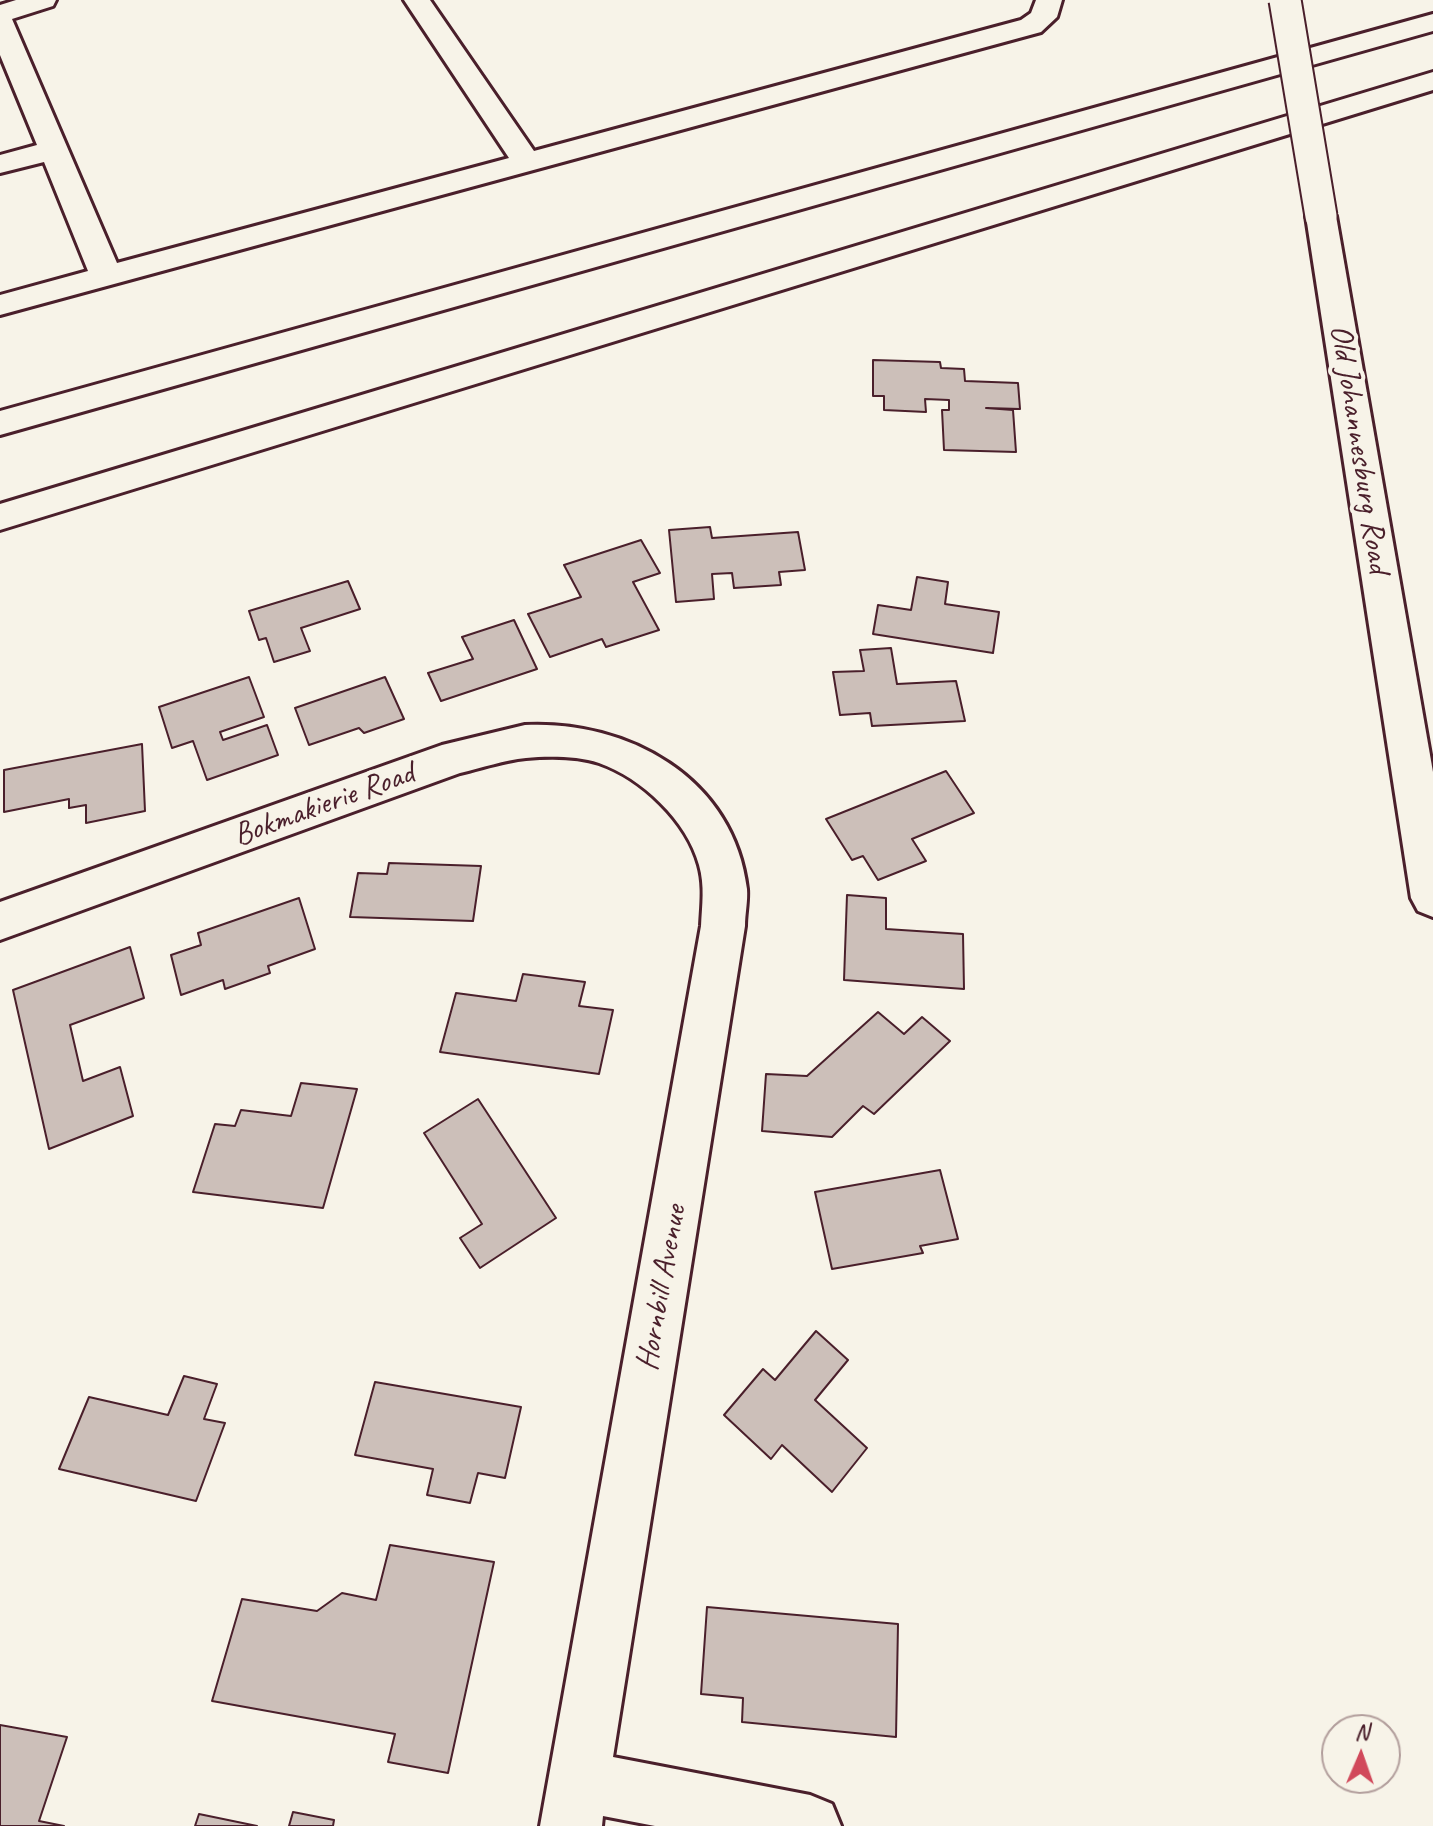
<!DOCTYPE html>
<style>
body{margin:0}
#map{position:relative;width:1433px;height:1826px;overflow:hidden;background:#f7f3e8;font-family:Caveat,sans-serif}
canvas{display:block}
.north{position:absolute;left:1321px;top:1714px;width:80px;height:80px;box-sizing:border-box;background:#f7f3e8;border:2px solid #b29e9c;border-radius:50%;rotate:2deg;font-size:22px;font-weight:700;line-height:32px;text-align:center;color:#4a1f2b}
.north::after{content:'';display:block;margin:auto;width:28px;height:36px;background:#d1495b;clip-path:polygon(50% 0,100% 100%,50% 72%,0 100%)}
</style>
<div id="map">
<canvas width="1433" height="1826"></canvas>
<div class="north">N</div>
</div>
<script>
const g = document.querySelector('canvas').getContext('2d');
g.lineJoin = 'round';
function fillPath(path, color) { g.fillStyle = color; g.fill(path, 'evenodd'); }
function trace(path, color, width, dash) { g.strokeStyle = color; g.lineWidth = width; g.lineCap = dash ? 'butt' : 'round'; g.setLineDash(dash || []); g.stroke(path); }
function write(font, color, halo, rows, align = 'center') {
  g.font = font + ' Caveat,sans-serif'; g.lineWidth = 8; g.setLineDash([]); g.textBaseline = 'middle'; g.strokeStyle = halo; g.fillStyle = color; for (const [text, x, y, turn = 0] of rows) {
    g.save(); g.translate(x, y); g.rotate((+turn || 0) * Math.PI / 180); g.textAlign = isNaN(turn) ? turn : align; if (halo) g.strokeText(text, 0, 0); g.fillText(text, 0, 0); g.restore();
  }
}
const building = new Path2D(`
 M873,360L940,362L941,368L964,369L965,381L1018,383L1020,409L986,408L1013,410L1016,452L944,450L942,410H949V400L925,399L926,412L884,410V396H873Z
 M710,527L712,538L798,532L805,570L779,572L781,585L734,588L732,573L712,574L714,599L676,602L669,530Z
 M641,540L660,573L633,582L659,630L606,647L602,639L550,657L528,614L581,597L564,565Z
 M917,577L948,582L945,604L999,612L993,653L873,634L878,605L911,610Z
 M348,581L360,609L301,628L310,651L274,662L266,638L259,640L249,611Z
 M514,620L537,669L441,701L428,673L473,659L462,637Z
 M891,648L897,684L956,681L965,721L872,726L870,713L840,715L833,672L864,671L860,650Z
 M249,677L264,717L220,732L223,740L267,725L278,755L207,780L193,741L172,748L159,707Z
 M385,677L404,719L364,733L359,728L309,745L295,708Z
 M142,744L145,811L86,823V805L69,808V799L4,812V770Z
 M946,771L974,813L912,839L926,861L878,880L863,856L852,860L826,819Z
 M389,863L481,866L473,921L350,917L358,873L387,874Z
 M847,895L886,898V929L963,934L964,989L844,980Z
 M299,898L315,949L268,966L270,973L225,989L223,980L181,995L171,955L201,945L198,933Z
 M130,947L144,998L70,1025L83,1081L120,1067L133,1116L49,1149L13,990Z
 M523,974L585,982L579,1006L613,1010L599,1074L440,1052L456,993L516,1001Z
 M878,1012L904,1034L922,1017L950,1041L874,1114L863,1106L832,1137L762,1131L766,1074L807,1076Z
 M301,1083L357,1089L323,1208L193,1192L215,1124L235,1126L241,1110L291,1116Z
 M478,1099L556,1218L480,1268L460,1238L482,1224L424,1133Z
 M940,1170L958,1239L920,1246L923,1253L832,1269L815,1192Z
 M816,1331L848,1360L815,1400L867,1448L832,1492L782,1445L771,1459L724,1415L763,1369L775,1380Z
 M184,1376L217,1384L204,1419L225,1423L196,1501L59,1469L89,1397L168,1415Z
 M375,1382L521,1407L505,1478L478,1473L470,1503L427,1495L433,1469L355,1455Z
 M390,1545L494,1562L448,1773L388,1762L395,1734L212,1701L242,1599L317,1611L342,1593L376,1600Z
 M707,1607L898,1624L896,1737L742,1722L743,1698L701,1694Z
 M0,1725L67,1737L39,1821L64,1826H0Z
 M293,1812L334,1820L333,1826H289Z
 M199,1814L257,1826H195Z`);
fillPath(building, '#ccbfb9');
trace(building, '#4a1f2b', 2);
const minor = new Path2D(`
 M16,0H56L53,6L12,19L117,263L509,158L404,0H430L534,151L1021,20L1031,13L1036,0H1062L1057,17L1041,32L0,315V295L88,271L44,162L0,173V155L37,145L0,55V5Z
 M525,725C628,720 734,778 747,889C748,901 745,914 745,926L613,1757L810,1795L832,1804L841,1826H655L603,1816L602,1826H540L701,926C702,905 705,886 699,865C687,821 642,778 599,763C578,756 548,756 526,758C504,760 482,768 460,773L0,940V902L442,745Z`);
const major = new Path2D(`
 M1321,207L1332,209L1336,216L1433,772V917L1418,911L1411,898L1306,216L1310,209Z`);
const highway = new Path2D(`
 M1433,14V31L0,435V411Z
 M1433,72V90L0,530V504Z`);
trace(minor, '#4a1f2b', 6);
trace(major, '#4a1f2b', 6);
trace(highway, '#4a1f2b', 6);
fillPath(minor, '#f7f3e8');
fillPath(major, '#f7f3e8');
fillPath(highway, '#f7f3e8');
const majorBridge = new Path2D(`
 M1285,0L1321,216`);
trace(majorBridge, '#4a1f2b', 35, []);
trace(majorBridge, '#f7f3e8', 31);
write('32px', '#4a1f2b', '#f7f3e8', [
 ["Old Johannesburg Road",1359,449,81],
 ["Bokmakierie Road",324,805,-20],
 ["Hornbill Avenue",662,1288,-80]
]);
</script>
